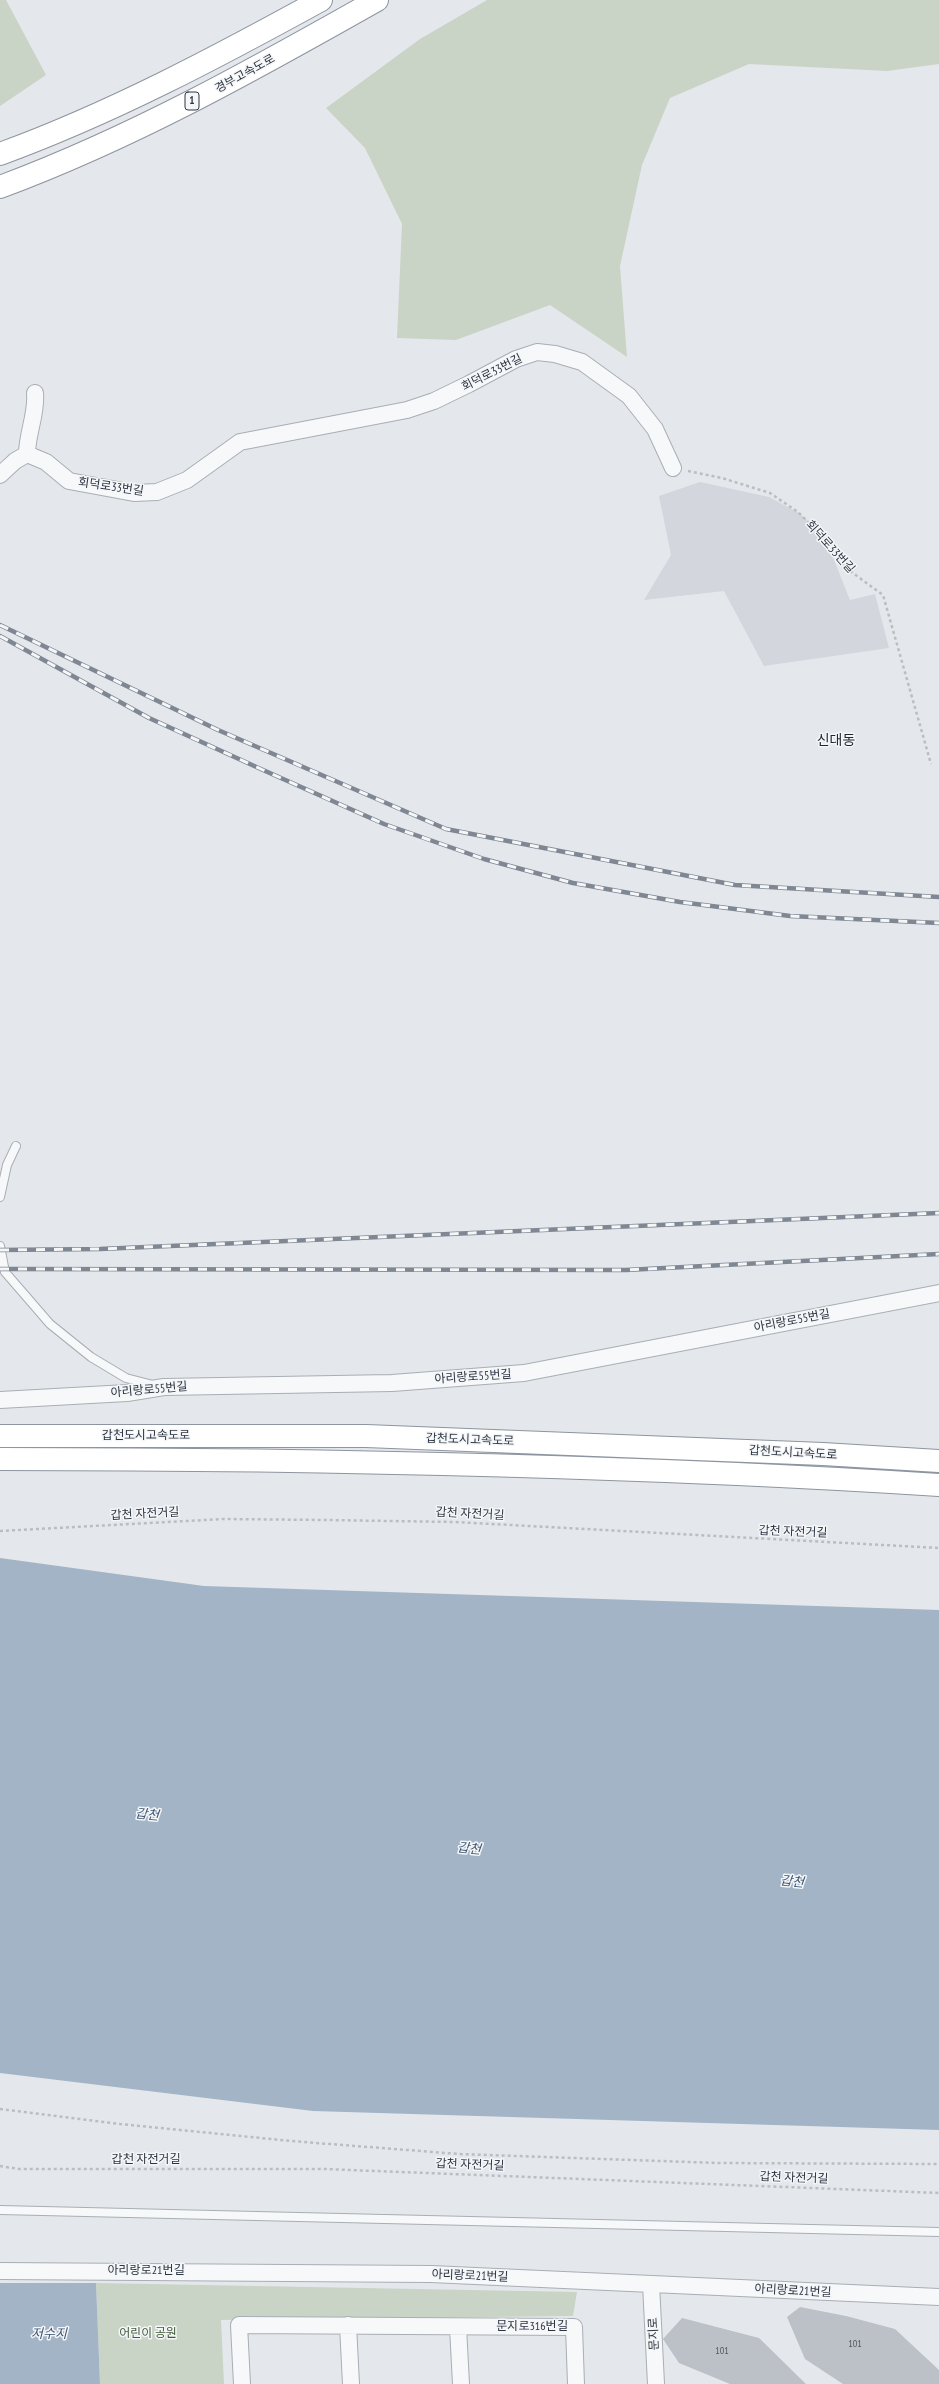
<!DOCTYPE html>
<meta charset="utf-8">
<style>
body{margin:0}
canvas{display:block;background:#e4e7eb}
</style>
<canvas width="939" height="2384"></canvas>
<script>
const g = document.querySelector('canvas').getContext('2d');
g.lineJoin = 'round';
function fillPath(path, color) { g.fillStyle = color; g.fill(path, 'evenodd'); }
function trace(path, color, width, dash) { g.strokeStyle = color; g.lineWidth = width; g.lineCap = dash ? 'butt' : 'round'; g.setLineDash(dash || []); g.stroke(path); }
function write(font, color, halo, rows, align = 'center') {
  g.font = font + ' "PT Sans Narrow","Noto Sans KR",sans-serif'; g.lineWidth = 3; g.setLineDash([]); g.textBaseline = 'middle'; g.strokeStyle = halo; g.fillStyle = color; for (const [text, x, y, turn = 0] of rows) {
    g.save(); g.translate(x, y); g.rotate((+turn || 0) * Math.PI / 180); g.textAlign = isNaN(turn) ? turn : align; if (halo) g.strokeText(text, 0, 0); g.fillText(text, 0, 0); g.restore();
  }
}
fillPath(new Path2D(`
 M700,482L769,497L799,513L824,535L850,600L875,594L889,648L764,666L724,591L644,600L671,555L659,496Z`), '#d3d6dd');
fillPath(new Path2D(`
 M0,0H6L46,75L0,106Z
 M487,0H939V64L887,71L749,64L670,98L642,165L620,266L627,357L550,305L456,340L397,338L402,224L365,148L326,108L420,39Z
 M96,2283L577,2292L573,2316L221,2320L224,2384H100Z`), '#cad4c6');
fillPath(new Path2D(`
 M0,1558L204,1586L939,1610V2130L313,2111L0,2073Z
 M0,2283H96L100,2384H0Z`), '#a3b4c7');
fillPath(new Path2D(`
 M800,2307L846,2316L895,2329L939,2370V2384H843L805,2359L787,2317Z
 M682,2318L759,2338L806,2384H730L679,2363L663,2339Z`), '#bcc0c7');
const lane = new Path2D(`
 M0,1197L7,1165L16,1146
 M0,1246L5,1272L50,1324L91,1357L126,1378L153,1385
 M0,2210L939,2232`);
const street = new Path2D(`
 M27,454C27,433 37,414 35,393
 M0,475L15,461L27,454L46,462L69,481L134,493L157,492L187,480L240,442L407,410L434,401L469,384L516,359L537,352L555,354L582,362L629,396L655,429L673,468
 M0,1400L127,1393L164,1387L392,1383L524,1373L939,1293
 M0,2271L431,2274L939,2297
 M651,2284L656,2384
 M348,2325L351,2384
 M458,2327L461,2384
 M242,2384L239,2325L574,2327L576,2384`);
const highway = new Path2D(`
 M0,154C112,113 217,57 321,0
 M0,187C132,138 255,69 377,0
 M0,1436H366L823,1454L939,1461
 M0,1459C313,1459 627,1465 939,1485`);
trace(lane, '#a9aeb5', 10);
trace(street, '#a9aeb5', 18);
trace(highway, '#8d95a0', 24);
trace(new Path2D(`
 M688,471L722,478L770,493L798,512L824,538L846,568L883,595L931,764
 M0,1531L224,1519L325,1520L455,1522L939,1548
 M0,2109L120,2124L291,2141L459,2154L718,2163L939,2164
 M0,2166L19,2169H324L939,2193`), '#babec2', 2.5, [3, 3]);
trace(lane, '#f7f8f9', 8);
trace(street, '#f7f8f9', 16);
trace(highway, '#fff', 22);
const rail = new Path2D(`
 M0,625L218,730L446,829L735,885L939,897
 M0,636L149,718L263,770L384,824L484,859L573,883L680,902L790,916L939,923
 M0,1250L100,1249L939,1213
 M0,1269L626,1270L939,1254`);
trace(rail, '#7f8793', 4.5);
trace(rail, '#f4f6f8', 3, [9]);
write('10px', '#515863', null, [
 ["101",855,2344],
 ["101",722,2351]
]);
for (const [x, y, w] of [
 [192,101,14]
]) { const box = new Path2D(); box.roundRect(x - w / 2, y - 9, w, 18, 3); g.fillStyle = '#f4f6f8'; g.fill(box); trace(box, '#2d3542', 1); }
write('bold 11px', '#2d3542', null, [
 ["1",192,101]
]);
write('12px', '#2d3542', '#f4f6f8', [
 ["경부고속도로",245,74,-29],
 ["회덕로33번길",492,373,-27],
 ["회덕로33번길",111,487,8],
 ["회덕로33번길",830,547,48],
 ["아리랑로55번길",792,1321,-11],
 ["아리랑로55번길",473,1377,-4],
 ["아리랑로55번길",149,1390,-5],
 ["갑천도시고속도로",146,1436],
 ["갑천도시고속도로",470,1440,2],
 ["갑천도시고속도로",793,1453,3],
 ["갑천 자전거길",145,1514,-3],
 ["갑천 자전거길",470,1514,3],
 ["갑천 자전거길",793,1532,2],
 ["갑천 자전거길",146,2160],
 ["갑천 자전거길",470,2165,2],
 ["갑천 자전거길",794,2178,2],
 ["아리랑로21번길",146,2271],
 ["아리랑로21번길",470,2276,2],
 ["아리랑로21번길",793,2291,3],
 ["문지로316번길",532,2327],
 ["문지로",654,2334,-93]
]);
write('12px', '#425c3c', '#f4f6f8', [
 ["어린이 공원",148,2334]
]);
write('italic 13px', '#3b5372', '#f4f6f8', [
 ["갑천",147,1815,6],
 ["갑천",469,1849,6],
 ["갑천",792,1882,6],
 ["저수지",49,2334]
]);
write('14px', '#1f2633', '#f4f6f8', [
 ["신대동",836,741]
]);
</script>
